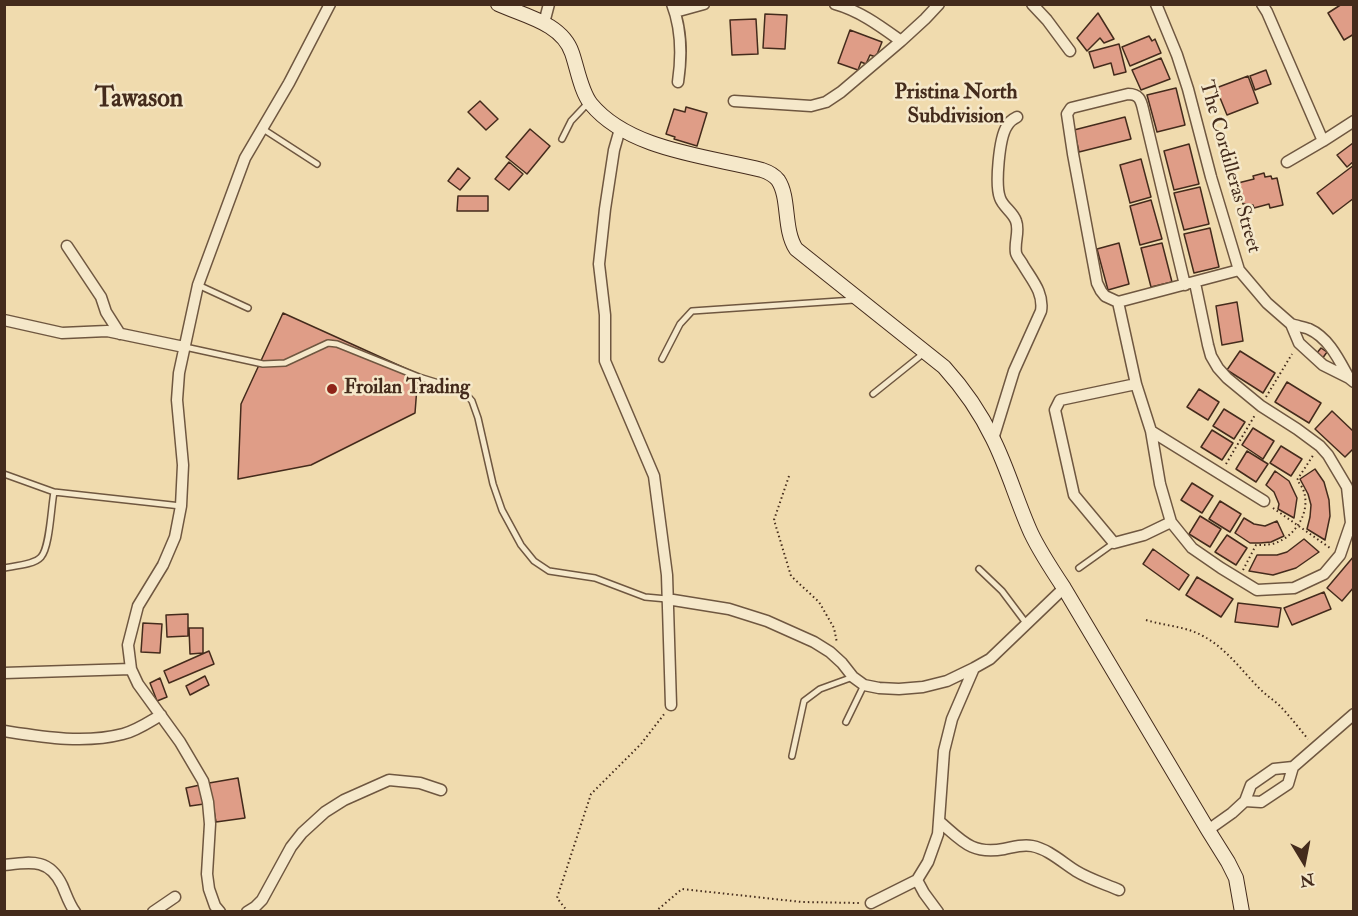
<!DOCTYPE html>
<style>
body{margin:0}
#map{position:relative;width:1358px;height:916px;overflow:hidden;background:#f0dbae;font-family:"IM FELL Double Pica",serif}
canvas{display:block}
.frame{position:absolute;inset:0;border:6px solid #442b1c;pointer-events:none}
.north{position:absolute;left:1274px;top:832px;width:60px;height:60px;-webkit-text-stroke:4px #f5e8ca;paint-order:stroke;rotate:170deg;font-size:16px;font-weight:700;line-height:24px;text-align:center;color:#442b1c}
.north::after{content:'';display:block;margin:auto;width:21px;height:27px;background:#442b1c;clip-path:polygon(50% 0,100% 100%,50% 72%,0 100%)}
</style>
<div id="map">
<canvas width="1358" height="916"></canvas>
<div class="frame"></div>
<div class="north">N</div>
</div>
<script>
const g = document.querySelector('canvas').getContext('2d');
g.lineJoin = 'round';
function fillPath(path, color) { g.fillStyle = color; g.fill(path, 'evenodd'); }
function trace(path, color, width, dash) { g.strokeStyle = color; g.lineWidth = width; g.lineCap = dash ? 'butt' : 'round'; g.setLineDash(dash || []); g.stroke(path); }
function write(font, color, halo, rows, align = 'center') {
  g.font = font + ' "IM FELL Double Pica",serif'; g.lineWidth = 5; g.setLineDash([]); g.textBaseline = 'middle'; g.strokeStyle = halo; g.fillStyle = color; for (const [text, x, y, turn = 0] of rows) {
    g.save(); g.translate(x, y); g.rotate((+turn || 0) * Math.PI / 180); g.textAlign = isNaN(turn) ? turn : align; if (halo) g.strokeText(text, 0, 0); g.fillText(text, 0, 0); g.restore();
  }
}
const building = new Path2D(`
 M1342,4H1354V34L1344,40L1328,13Z
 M1098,13L1114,39L1104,43L1100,38L1087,51L1077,38Z
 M765,14L787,15L785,49L763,48Z
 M756,19L758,54L732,55L730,20Z
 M850,30L882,42L876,57L870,55L866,64L861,62L858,70L838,63Z
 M1149,36L1152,41L1155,39L1161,53L1130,66L1122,47Z
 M1119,44L1126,72L1114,75L1111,63L1094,68L1089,52Z
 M1161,58L1170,79L1141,90L1132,70Z
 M1266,70L1271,84L1255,90L1250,76Z
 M1248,76L1258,103L1227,115L1216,88Z
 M1176,88L1185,125L1157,132L1147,95Z
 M480,101L498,119L486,130L468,112Z
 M686,107L707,113L697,146L674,139L675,137L666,134L674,109L685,112Z
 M1125,117L1131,139L1079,152L1074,130Z
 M530,129L550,146L527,174L506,157Z
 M1353,143L1354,161L1347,167L1337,155Z
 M1189,144L1199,184L1174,190L1164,151Z
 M1141,159L1151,197L1130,203L1120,165Z
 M509,162L523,174L509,190L495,179Z
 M1354,165V198L1333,214L1317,193Z
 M458,168L470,178L460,190L448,181Z
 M1264,173L1265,177L1271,176L1272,179L1277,178L1283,205L1270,208L1269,204L1254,208L1253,205L1247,206V204H1243L1238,183L1254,179L1253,176Z
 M1200,187L1209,224L1184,230L1174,193Z
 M458,196H488V211H457Z
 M1151,200L1162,239L1140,245L1130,206Z
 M1210,228L1219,267L1194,273L1184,234Z
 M1119,243L1129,284L1108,290L1097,249Z
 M1162,243L1172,282L1151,287L1141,248Z
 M1237,302L1243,341L1222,345L1216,306Z
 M283,313L418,374L415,413L311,465L238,479L241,404Z
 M1321,348L1327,352L1322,359L1316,354Z
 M1240,351L1275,373L1263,393L1227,370Z
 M1287,382L1321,403L1309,423L1275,402Z
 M1199,389L1219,402L1208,420L1187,407Z
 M1224,409L1245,422L1234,439L1213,426Z
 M1332,411L1354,432V448L1345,457L1315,429Z
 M1253,428L1274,441L1263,459L1242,445Z
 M1212,430L1233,443L1222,460L1201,447Z
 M1281,446L1302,459L1291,476L1270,463Z
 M1247,451L1268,464L1256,482L1236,469Z
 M1315,469L1324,482L1329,500L1330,516L1325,540L1307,529L1310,517L1311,505L1308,494L1300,479Z
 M1275,471L1289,481L1297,498L1294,518L1278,509L1279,504L1274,492L1266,485Z
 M1192,483L1213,496L1202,513L1181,500Z
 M1220,501L1241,514L1230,532L1209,519Z
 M1200,516L1221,529L1210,547L1189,534Z
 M1244,518L1254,524L1265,526L1277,521L1284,536L1271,542L1260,543H1250L1235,533Z
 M1227,535L1247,548L1236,565L1215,552Z
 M1304,539L1319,552L1296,568L1273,575L1249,571L1257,555H1277L1287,552Z
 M1153,549L1189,575L1179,590L1143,564Z
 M1354,556V587L1342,601L1327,588Z
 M1197,577L1233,599L1221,617L1186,595Z
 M1324,592L1331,609L1292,625L1284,608Z
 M1238,603L1281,608L1278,627L1235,622Z
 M188,614V636L167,637L166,615Z
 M143,623L162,624L160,653L141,652Z
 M189,628H203V653L190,654Z
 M209,651L214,664L169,683L164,671Z
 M205,676L209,685L190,695L186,686Z
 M160,678L167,697L157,701L150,683Z
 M238,778L245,818L216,822L209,783Z
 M200,785L204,804L190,806L186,788Z`);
fillPath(building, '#df9d87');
trace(building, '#442b1c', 1.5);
const lane = new Path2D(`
 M263,129L317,164
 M562,139L571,121L588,103
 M198,285L248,308
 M185,347L263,364L285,363L328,343L337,344L419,377L458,389L466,394L472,401L478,418L493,484L502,510L521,545L534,561L549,571L595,578L645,597L667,599
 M662,359L680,324L692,311L854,300
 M873,394L924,353
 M4,474L54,492L181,506
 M4,568C14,566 34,565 41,557C50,547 51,507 54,492
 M1079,568L1114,543
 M979,569L1002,591L1026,623
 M846,722L864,685
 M792,756L804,701L820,689L853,677`);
const street = new Path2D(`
 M672,4C682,30 682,55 678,82
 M835,4C860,11 880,26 901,41
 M1032,4L1047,20L1070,51
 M1156,4L1177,55L1188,89L1211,177L1239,270L1267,303L1291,324
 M1262,4L1267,12L1323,141
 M675,12L704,4
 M544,23L549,4
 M734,101L811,106L826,102L841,92L901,41L925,19L939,4
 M620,129L614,150L605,209L599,264L605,315V361L654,476L667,575L671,705
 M1287,162L1323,141L1354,121
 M67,246L101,297L106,312L120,334
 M1185,285L1143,109C1141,100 1139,94 1128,94L1071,108L1067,114L1073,154L1097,283L1101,291L1105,296L1118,302L1239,270
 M1118,302L1136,384L1151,431L1160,484L1171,522L1192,548L1221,568L1257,590L1294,588L1324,574L1340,555L1351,523L1347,487L1328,455L1320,446L1297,429L1261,406L1227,378L1218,368L1211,356L1208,345L1195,283
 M4,320L62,333L107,331L184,347
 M1349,378C1339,360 1329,338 1309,329C1304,327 1296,326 1291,324L1299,343L1323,365L1349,378L1354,382
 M1136,384L1060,400L1055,410L1074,495L1114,543L1144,535L1171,522
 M1151,431L1264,501
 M993,439L1014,371L1041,311C1044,293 1032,280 1023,265C1021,261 1017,257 1016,253C1014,242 1020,231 1016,221C1013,212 1003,207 1000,198C995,185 999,138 1007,126C1009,122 1013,119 1017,117
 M667,599L729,609L767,621L814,642L830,652L842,663L853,677L864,685L879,688L899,689L923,687L947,681L974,668L990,659L1064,588
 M4,673L131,669
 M4,731C43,737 84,744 123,734C136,731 149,722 161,715
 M1245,801L1261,802L1288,784L1293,767
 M940,822C962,841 972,855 1004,849C1014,847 1022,844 1032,846C1048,849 1062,862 1076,871C1089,879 1105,884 1119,890
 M1208,830L1232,813L1245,801L1251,785L1274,769L1293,767L1354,714
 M4,865C31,862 49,858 62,885C66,894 69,904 75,912
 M871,903L917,880
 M153,912L175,897
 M220,912L215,906L209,889L207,874L210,824L208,802L203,781L180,742L138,684L131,669L128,645L138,606L163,565L175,537L181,506L183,465L177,400L179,373L198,285L245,158L289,83L330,4
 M247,912L255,907L262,900L291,847L302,833L325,812L344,800L389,780L420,783L441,790
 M938,912L924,893L917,880L928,862L938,834L944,751L952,719L974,668`);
const secondary = new Path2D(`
 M498,4C524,16 562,23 572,53C577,67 581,92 591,104C629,150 707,156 762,170C768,172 774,175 778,180C790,198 783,229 796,249L944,367C964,389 980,412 993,439C1008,469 1017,502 1031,533C1040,552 1052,570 1064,588L1208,830L1228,862L1236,878L1242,912`);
trace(lane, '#6f5740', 8);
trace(street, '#6f5740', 13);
trace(secondary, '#442b1c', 16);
trace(new Path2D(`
 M1266,397L1292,354
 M1226,464L1255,415
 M789,476L774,520L791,576L819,602L834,628L837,643
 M1273,508L1330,548
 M1243,570L1256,545C1265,545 1273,545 1280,541C1297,533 1310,511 1304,492C1303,488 1300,484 1297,480L1314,454
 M1146,620C1165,626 1185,626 1203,636C1226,648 1242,671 1260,689C1266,695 1272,699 1278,704C1289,715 1298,727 1308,739
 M568,912L557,898L591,794L641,744L665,713
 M655,912L682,889L802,902L860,903`), '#442b1c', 2, [1.5, 3]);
trace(lane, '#f5e8ca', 5);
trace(street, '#f5e8ca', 10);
trace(secondary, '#f5e8ca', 14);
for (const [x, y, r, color] of [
 [332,389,6,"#8f2418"]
]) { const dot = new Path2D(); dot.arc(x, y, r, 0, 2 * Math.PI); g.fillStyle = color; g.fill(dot); trace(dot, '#f5e8ca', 2); }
write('20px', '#442b1c', '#f5e8ca', [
 ["The Cordilleras Street",1229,167,74]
]);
write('bold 20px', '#442b1c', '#f5e8ca', [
 ["Froilan Trading",344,389]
], 'left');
write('bold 21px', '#442b1c', '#f5e8ca', [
 ["Pristina North",956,93],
 ["Subdivision",956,117]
]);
write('bold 26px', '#442b1c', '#f5e8ca', [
 ["Tawason",139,100]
]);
</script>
